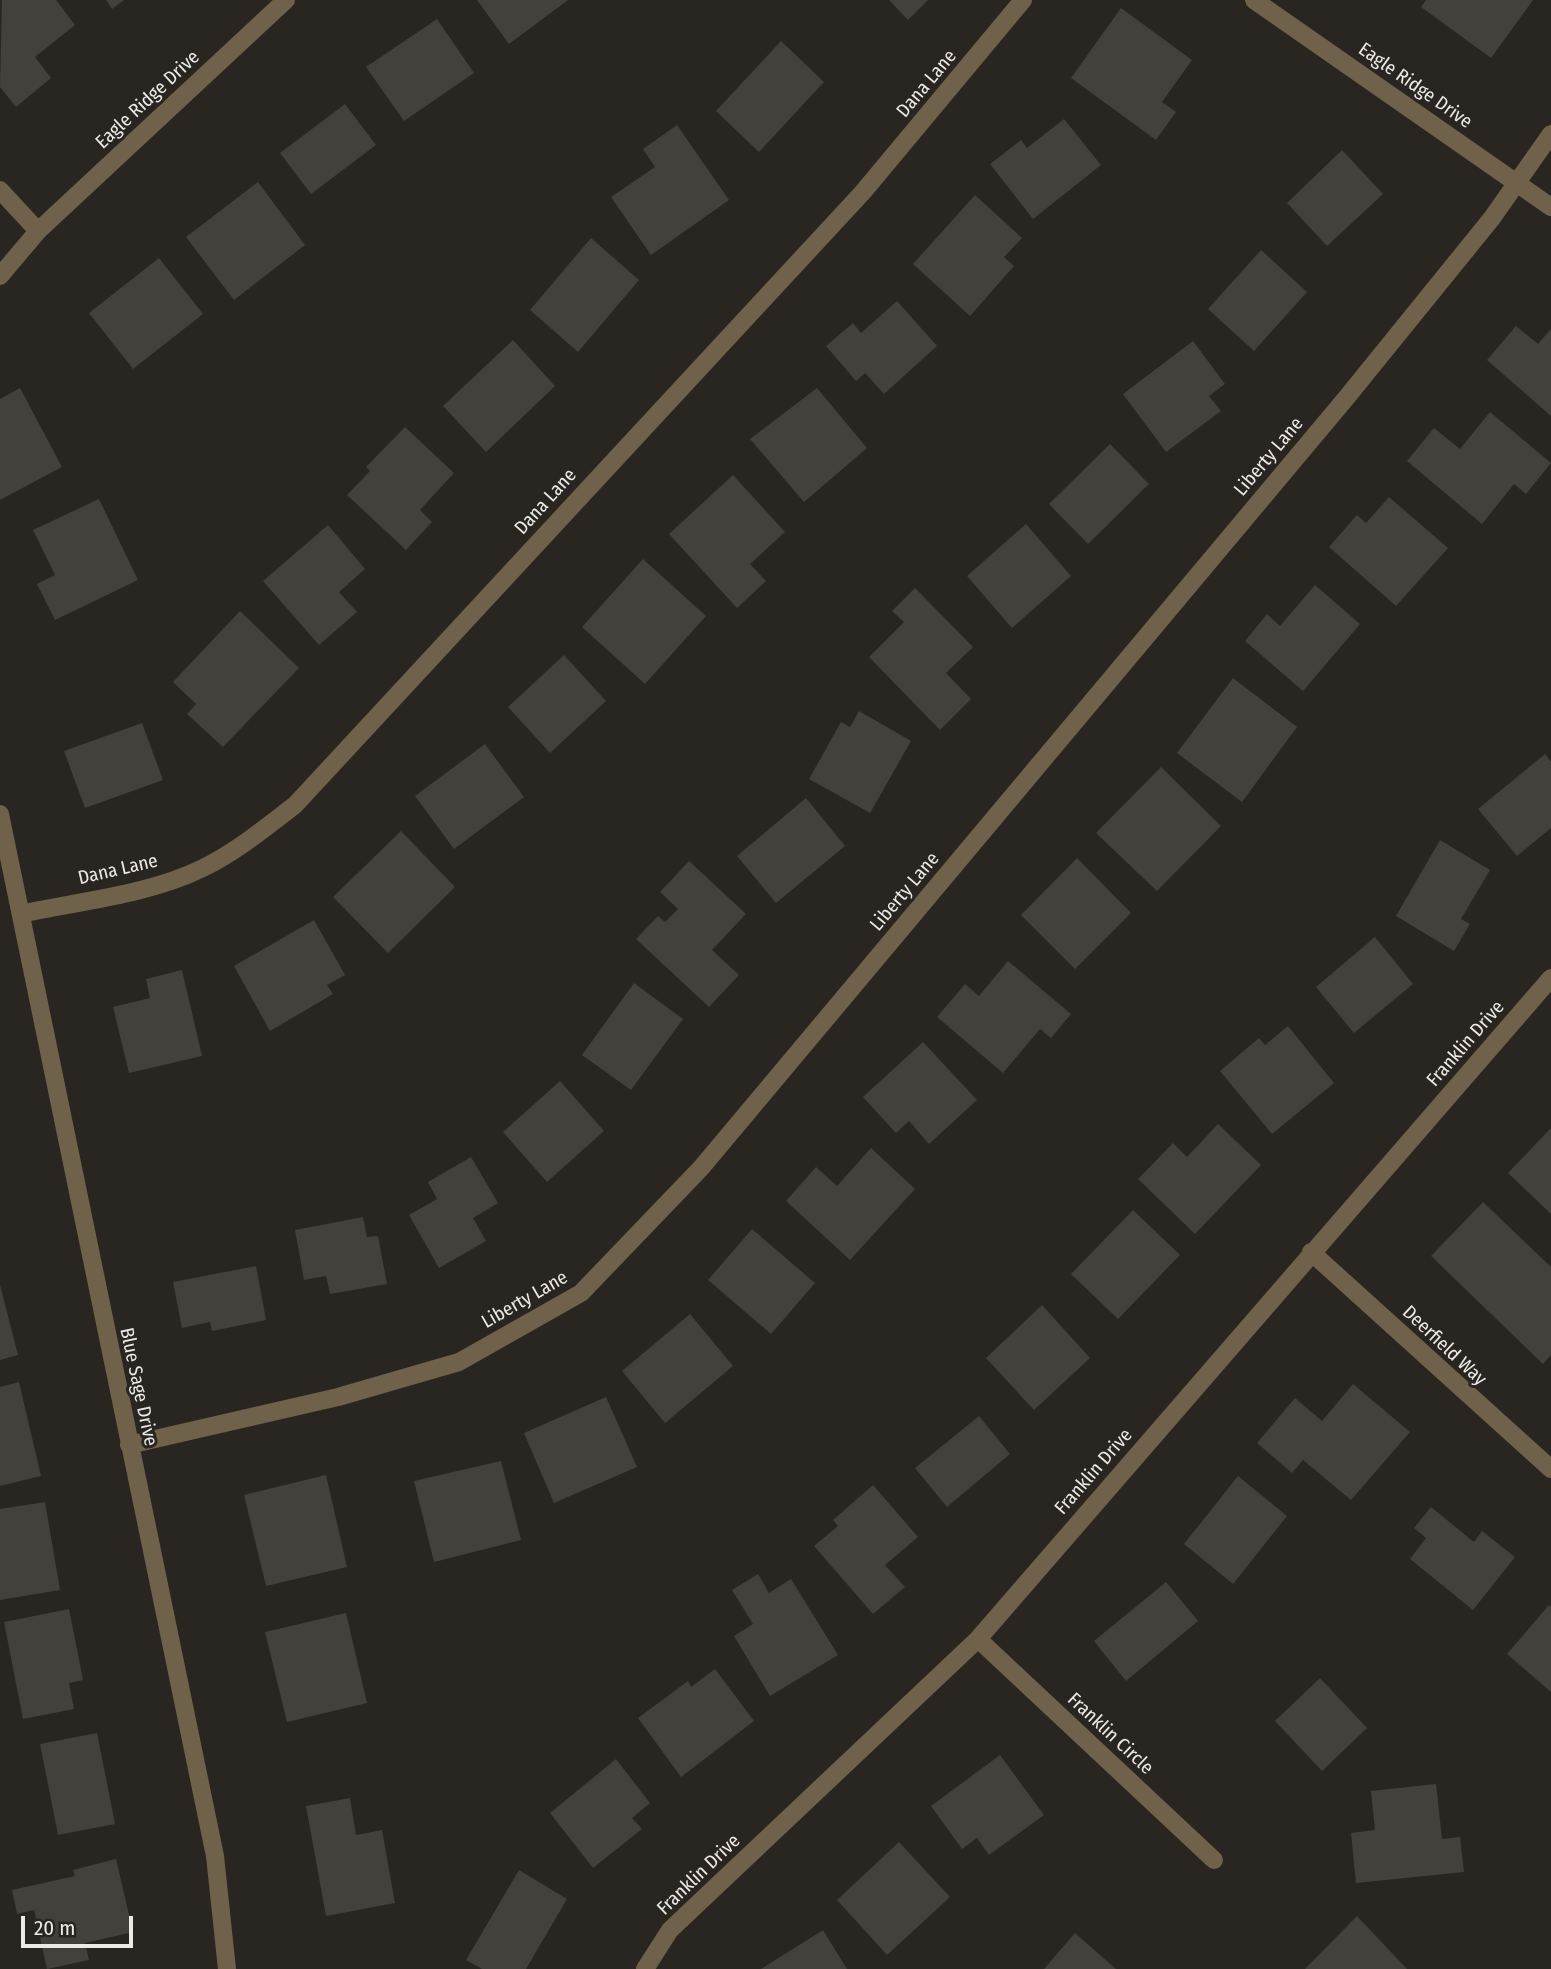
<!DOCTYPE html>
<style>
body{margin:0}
#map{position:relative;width:1551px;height:1969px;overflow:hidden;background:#292621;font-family:"Fira Sans Condensed",sans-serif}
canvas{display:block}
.scale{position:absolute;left:21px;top:1916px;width:112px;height:32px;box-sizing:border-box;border:4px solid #eceae7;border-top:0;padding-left:9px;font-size:21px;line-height:24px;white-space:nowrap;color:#eceae7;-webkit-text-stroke:5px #292621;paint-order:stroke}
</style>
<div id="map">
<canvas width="1551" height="1969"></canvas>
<div class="scale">20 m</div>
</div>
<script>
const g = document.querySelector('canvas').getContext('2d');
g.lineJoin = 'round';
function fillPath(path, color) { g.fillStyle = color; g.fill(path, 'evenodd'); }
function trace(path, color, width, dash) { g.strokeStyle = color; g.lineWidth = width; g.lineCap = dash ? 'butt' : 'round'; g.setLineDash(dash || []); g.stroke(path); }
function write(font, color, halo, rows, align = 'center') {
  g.font = font + ' "Fira Sans Condensed",sans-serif'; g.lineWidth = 6; g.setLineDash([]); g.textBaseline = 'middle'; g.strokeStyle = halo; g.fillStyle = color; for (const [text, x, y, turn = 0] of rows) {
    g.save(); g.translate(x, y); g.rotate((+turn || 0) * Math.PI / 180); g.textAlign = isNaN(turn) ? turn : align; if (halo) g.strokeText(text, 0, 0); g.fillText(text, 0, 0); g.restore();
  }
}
fillPath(new Path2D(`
 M2,0H56L75,25L35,57L51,78L16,107L0,87Z
 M106,0H124L112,9Z
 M477,0H568L509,44Z
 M889,0H928L908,20Z
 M1426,0H1533L1491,58L1421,7Z
 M1121,8L1192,60L1162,102L1176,112L1156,140L1071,78Z
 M437,19L474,73L404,121L366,67Z
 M781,41L824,82L759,152L716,111Z
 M345,104L376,145L311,194L280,153Z
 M1064,119L1101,165L1033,219L990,164L1021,140L1027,148Z
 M677,125L729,200L651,255L611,197L655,167L643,149Z
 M1342,150L1383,194L1327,246L1287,203Z
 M258,182L305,245L234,300L186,237Z
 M975,195L1022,238L1004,257L1014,266L970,316L913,264Z
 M591,238L639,280L578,352L530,310Z
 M1261,250L1307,292L1254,351L1208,309Z
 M159,258L203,314L133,369L89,313Z
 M897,301L937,346L884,394L865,373L856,381L826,346L853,323L861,333Z
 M1516,326L1538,344L1551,329V416L1487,360Z
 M513,340L555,386L486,452L443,406Z
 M1193,341L1225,384L1209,396L1221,411L1166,452L1123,394Z
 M20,388L62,467L0,500V399Z
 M817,388L867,448L804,502L750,439Z
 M1490,412L1551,463L1526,494L1514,484L1482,524L1407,461L1434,428L1460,449Z
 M405,427L454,473L420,510L432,522L406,550L347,495L370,471L366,467Z
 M1110,444L1149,484L1088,544L1049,504Z
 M733,475L785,532L750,564L766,581L737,608L669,534Z
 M1389,497L1448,548L1396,606L1329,547L1357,515L1366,523Z
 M99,499L138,580L55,620L37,584L55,575L33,530Z
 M1026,524L1071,576L1012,628L967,576Z
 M328,525L365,569L339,592L357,612L319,645L263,581Z
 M643,559L706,616L645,684L582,627Z
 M1315,585L1360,624L1303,691L1245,641L1267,614L1280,626Z
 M915,588L973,647L946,673L971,699L940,730L869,657L904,622L892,611Z
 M240,611L299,668L223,747L187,714L196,704L173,682Z
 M564,655L606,701L550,753L508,707Z
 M1233,678L1297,727L1242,802L1177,753Z
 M859,711L911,741L870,813L809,779L841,722L850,727Z
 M142,723L163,780L85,808L64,751Z
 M485,744L524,797L454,849L415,796Z
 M1545,754L1551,762V828L1517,856L1478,809Z
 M1161,767L1221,826L1157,891L1096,833Z
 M806,798L845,846L776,903L737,856Z
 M401,831L455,887L388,953L333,897Z
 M1440,840L1490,870L1461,919L1470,924L1454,951L1396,916Z
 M1077,858L1131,913L1075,969L1021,915Z
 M689,861L746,914L712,950L739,975L709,1007L636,939L658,916L665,922L678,909L660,892Z
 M314,920L345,975L327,985L333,994L270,1031L234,966Z
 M1375,937L1413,984L1354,1033L1316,987Z
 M1008,961L1071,1014L1051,1038L1040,1029L1003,1073L937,1017L965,984L979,996Z
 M182,970L202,1056L129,1073L113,1007L150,998L146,979Z
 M634,983L683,1019L631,1090L582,1055Z
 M1288,1026L1334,1083L1272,1134L1220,1071L1259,1038L1265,1045Z
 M923,1042L977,1100L929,1144L909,1121L896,1133L863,1097Z
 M560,1081L604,1131L547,1182L503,1132Z
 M1218,1124L1261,1165L1195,1234L1138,1179L1173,1143L1187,1157Z
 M1551,1128V1214L1508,1173Z
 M871,1148L915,1189L850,1260L786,1201L816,1167L837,1186Z
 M471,1157L498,1203L473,1218L486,1241L439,1268L409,1215L437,1199L428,1182Z
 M1483,1202L1551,1267V1355L1543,1364L1431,1256Z
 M1133,1210L1180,1255L1118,1319L1071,1274Z
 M363,1217L367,1237L378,1236L387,1284L330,1294L326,1276L304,1280L295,1230Z
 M752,1229L815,1283L771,1334L708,1280Z
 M256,1266L266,1320L212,1331L210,1322L182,1328L173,1282Z
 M0,1285L18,1355L0,1360Z
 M1042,1305L1090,1358L1034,1410L986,1358Z
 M690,1314L733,1366L665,1423L622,1371Z
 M19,1382L41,1476L0,1486V1387Z
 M1353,1384L1410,1432L1351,1500L1303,1460L1292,1473L1257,1443L1295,1398L1322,1421Z
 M606,1397L637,1467L554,1503L524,1433Z
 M979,1416L1010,1454L947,1507L915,1468Z
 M501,1461L521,1540L434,1562L414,1481Z
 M326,1475L347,1567L266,1586L244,1495Z
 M1238,1476L1287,1516L1233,1584L1184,1544Z
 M873,1485L918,1537L885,1565L905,1587L873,1614L814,1546L838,1526L833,1520Z
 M45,1502L60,1590L0,1600V1509Z
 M1431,1507L1474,1542L1482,1531L1515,1557L1473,1610L1410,1559L1426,1538L1414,1528Z
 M758,1574L769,1593L791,1579L838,1655L770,1696L734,1636L753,1624L732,1590Z
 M1166,1582L1198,1621L1126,1681L1094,1641Z
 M1549,1605L1551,1607V1692L1507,1654Z
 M69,1609L83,1680L69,1683L74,1709L23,1719L4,1622Z
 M346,1613L367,1703L287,1722L265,1632Z
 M715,1669L754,1721L681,1777L638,1718L688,1681L691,1687Z
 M1320,1678L1367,1728L1322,1771L1275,1721Z
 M97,1733L115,1824L58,1835L40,1744Z
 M1000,1755L1044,1815L989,1855L977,1838L962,1849L931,1806Z
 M616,1759L650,1803L632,1818L642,1829L593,1868L550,1813Z
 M1436,1784L1442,1839L1460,1837L1464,1872L1356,1883L1351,1833L1375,1830L1371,1791Z
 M350,1798L356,1835L382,1830L395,1903L326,1916L306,1806Z
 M899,1842L950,1897L887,1955L837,1900Z
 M116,1859L133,1932L85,1943L89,1960L47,1969L34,1910L17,1914L12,1890L75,1876L73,1870Z
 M519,1870L567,1899L526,1969H482L466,1960Z
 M1357,1916L1407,1969H1305Z
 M823,1930L847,1969H761Z
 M1075,1933L1116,1969H1044Z`), '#44403c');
trace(new Path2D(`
 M1254,0L1551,207
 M0,190L38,231
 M0,276L38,231L286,0
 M0,814L215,1856L227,1969
 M21,914C80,901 148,895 203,868C236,852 266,827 295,805L863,192L1023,0
 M1311,1252L1551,1469
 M129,1445L338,1397L459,1362L581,1293L701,1168L1347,397L1492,218L1551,134
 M978,1639L1214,1860
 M645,1969L670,1930L978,1639L1551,978`), '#6f614a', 18);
write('19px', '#eceae7', '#292621', [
 ["Dana Lane",927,84,-50],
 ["Eagle Ridge Drive",1415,86,35],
 ["Eagle Ridge Drive",148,100,-43],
 ["Liberty Lane",1269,457,-50],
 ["Dana Lane",546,502,-48],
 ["Dana Lane",118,870,-13],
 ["Liberty Lane",905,892,-50],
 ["Franklin Drive",1466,1044,-49],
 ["Liberty Lane",525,1300,-30],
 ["Deerfield Way",1444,1346,43],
 ["Blue Sage Drive",138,1387,78],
 ["Franklin Drive",1094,1472,-49],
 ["Franklin Circle",1110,1734,43],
 ["Franklin Drive",699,1875,-44]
]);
</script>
